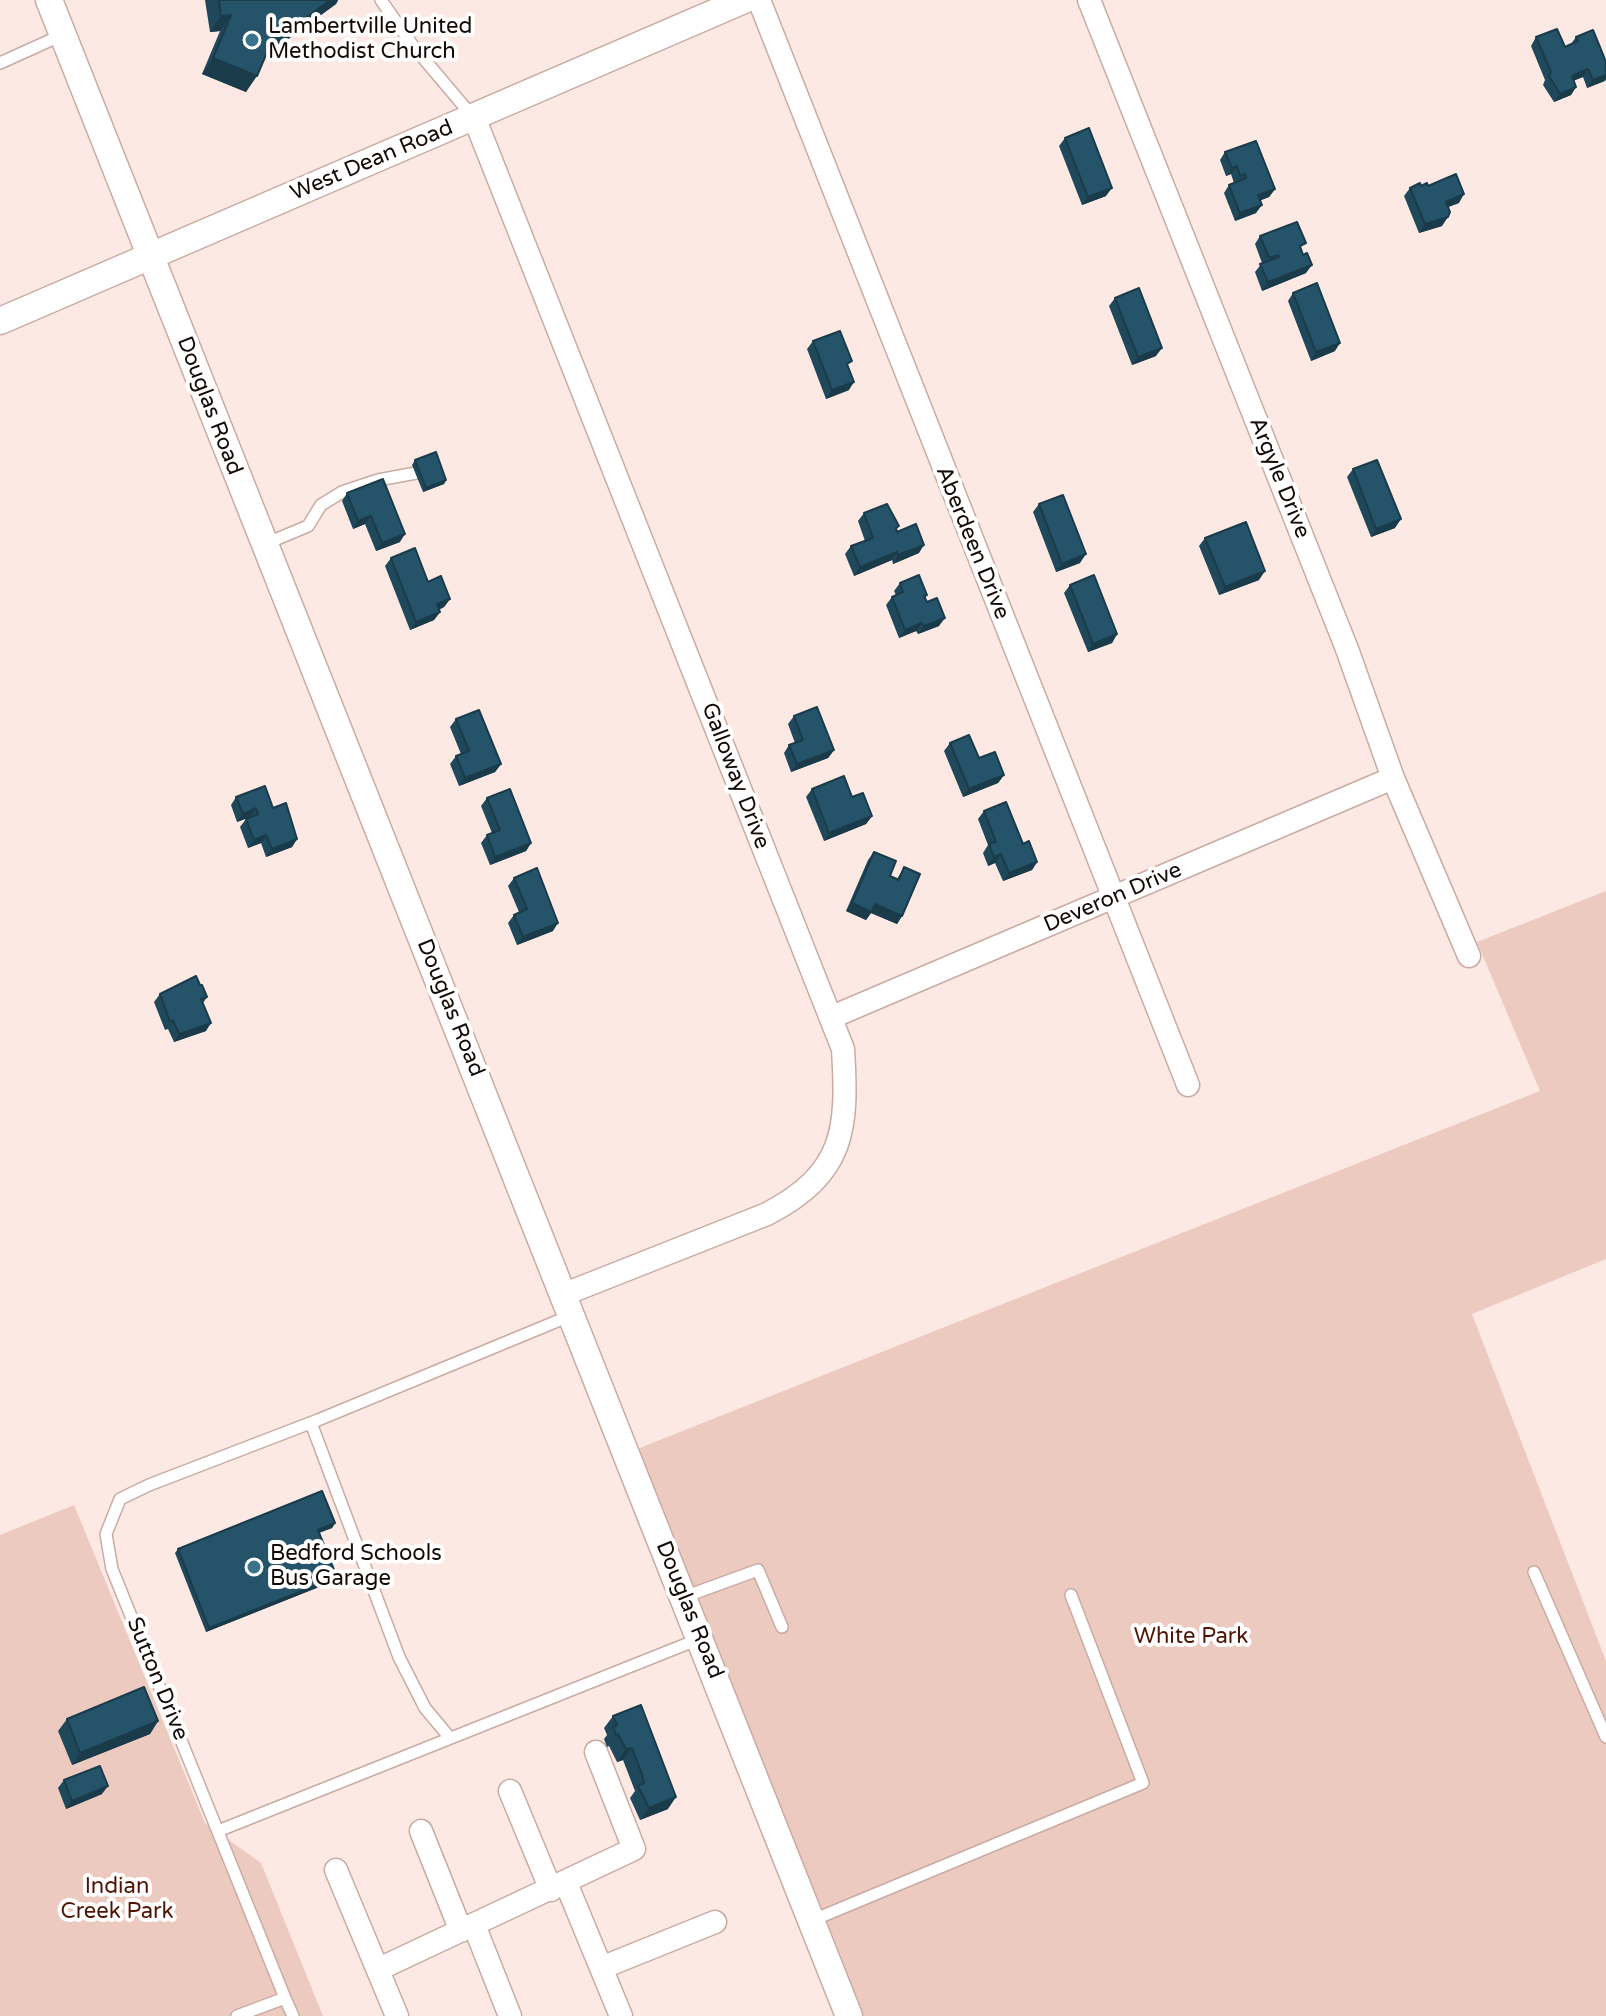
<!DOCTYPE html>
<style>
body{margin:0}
canvas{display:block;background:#fde9e4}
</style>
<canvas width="1606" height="2016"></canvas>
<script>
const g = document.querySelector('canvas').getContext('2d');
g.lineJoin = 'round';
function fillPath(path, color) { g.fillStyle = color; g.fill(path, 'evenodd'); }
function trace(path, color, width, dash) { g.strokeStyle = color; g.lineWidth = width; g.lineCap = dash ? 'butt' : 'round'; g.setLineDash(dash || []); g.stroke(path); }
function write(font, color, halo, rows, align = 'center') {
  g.font = font + ' "Varela Round",sans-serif'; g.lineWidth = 8; g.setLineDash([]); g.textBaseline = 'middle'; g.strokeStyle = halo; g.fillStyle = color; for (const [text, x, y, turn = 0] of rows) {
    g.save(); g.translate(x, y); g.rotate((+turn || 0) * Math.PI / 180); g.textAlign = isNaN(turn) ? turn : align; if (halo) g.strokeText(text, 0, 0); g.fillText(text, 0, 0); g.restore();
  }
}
fillPath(new Path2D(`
 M1606,891V1259L1472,1314L1606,1661V2016H859L637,1449L1540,1091L1477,942Z
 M74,1505L205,1823L261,1863L323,2016H0V1535Z`), '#eccac0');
const service = new Path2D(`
 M381,0L413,46L473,117
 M0,63L62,35
 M265,544L308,526L321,505L342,492L378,480L416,473
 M311,1423L399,1657L425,1708L450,1738
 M1534,1572L1606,1737
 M684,1597L758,1570L782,1627
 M218,1831L699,1639
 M813,1920L1143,1783L1071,1595
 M285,1998L293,2016
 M237,2016L285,1998L112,1569L106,1534L120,1499L149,1485L318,1420L572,1315`);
const minor = new Path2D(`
 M759,0L1188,1085
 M1089,0L1347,649L1393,778L1469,956
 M474,117L843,1049C848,1130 845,1173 767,1214L565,1294
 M832,1017L1393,778
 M510,1791L551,1890
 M421,1831L461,1931
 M336,1870L397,2016
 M566,1883L621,2016
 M474,1925L510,2016
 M601,1968L715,1922
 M379,1969L634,1849L596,1752`);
const tertiary = new Path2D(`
 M49,0L849,2016
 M0,321L744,0`);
trace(service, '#c9aba3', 14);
trace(minor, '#c9aba3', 25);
trace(tertiary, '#c9aba3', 29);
trace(service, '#fff', 11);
trace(minor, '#fff', 22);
trace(tertiary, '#fff', 26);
fillPath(new Path2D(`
 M205,0H338L336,4L269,53L267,51L246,92L202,74L220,31L210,32Z
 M1536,37L1565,47L1571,44L1576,37L1606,62V80L1587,88L1583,77L1574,80L1576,87L1571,95L1554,102L1543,85L1545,80L1531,46Z
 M1065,138L1106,196L1082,205L1059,146Z
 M1225,152L1275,189L1269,197L1260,200L1256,213L1235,221L1224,193L1229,185L1234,183L1231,174L1226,176L1220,160Z
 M1421,186H1428L1459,203L1448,207L1442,226L1419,233L1404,196L1410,188Z
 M1260,236L1301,250L1306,273L1262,291L1255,272L1262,263L1255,244Z
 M1293,293L1335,351L1311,361L1288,301Z
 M1115,298L1156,356L1132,365L1109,306Z
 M813,341L848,367L849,390L826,399L807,349Z
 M415,460L446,480L444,484L423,492L412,465Z
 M1353,469L1395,528L1371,537L1347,477Z
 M347,493L400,542L376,551L365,524L353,529L342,501Z
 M1039,504L1080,563L1056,572L1033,512Z
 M864,513L899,526L896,530L919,553L893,564L892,560L854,576L845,554L851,546L865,541L858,521Z
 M1205,538L1259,580L1219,595L1199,546Z
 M391,558L450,599L444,607L439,610L440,612L434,620L410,630L385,566Z
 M900,583L927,595L925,598L939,626L918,634L916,631L899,638L886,605L892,597L896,595L894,591Z
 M1070,585L1117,634L1112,643L1088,652L1064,593Z
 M794,716L834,750L828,758L791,772L784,753L789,745L795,743L788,724Z
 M456,719L501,764L495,772L459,786L450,764L456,756L461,754L450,727Z
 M950,743L979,758L1004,775L998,783L963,797L944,751Z
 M812,789L872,816L866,824L824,841L806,797Z
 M236,797L273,808L297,839L292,847L266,857L261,843L248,848L240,827L246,819L250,817L237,822L231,805Z
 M487,798L531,843L526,851L490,865L481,843L487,835L492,833L481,806Z
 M984,811L1023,844L1037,862L1032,870L1003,881L995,863L988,866L983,853L988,845L978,819Z
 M874,852L890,876L897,879L904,867L902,916L897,924L871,913L866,920L846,911L868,860Z
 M514,878L553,931L517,945L508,923L514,915L519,912L508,886Z
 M200,985L207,997L203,1003L206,1031L174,1042L168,1029L165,1030L154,1002L160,994Z
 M335,1523L332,1528L319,1533L337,1577L334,1581L206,1632L175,1553L178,1549Z
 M613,1716L668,1809L640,1820L630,1798L635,1791L623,1760L617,1762L609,1746L607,1747L604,1739L607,1735L604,1728Z
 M67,1719L158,1721L150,1734L72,1765L58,1731Z
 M64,1780L102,1794L66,1809L58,1788Z`), '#20485b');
fillPath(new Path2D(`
 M330,0H338L336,4L269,53L280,37Z
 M231,15L220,31L210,32L221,16Z
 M213,58L257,76L246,92L202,74Z
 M1588,69L1583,77L1566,84L1572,76Z
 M1606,75L1605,81L1587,88L1593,80Z
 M1576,87L1571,95L1554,102L1560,94Z
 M1237,166L1231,174L1226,176L1232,168Z
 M1112,188L1106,196L1082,205L1088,197Z
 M1275,189L1269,197L1252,204L1258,195Z
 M1464,194L1459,203L1440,210L1446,202Z
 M1262,205L1256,213L1235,221L1240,213Z
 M1448,217L1442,226L1419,233L1425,224Z
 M1312,265L1306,273L1262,291L1268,282Z
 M1340,343L1335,351L1311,361L1316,352Z
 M1162,348L1156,356L1132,365L1138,357Z
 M854,382L849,390L826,399L832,390Z
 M446,480L444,484L423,492L426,488Z
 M371,516L365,524L353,529L358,521Z
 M1401,519L1395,528L1371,537L1376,529Z
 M405,534L400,542L376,551L382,543Z
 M924,545L919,553L893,564L898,555Z
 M897,552L892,560L854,576L860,567Z
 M1086,554L1080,563L1056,572L1062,564Z
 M1265,571L1259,580L1219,595L1225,587Z
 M450,599L444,607L431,613L437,604Z
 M440,612L434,620L410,630L416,622Z
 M945,618L939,626L918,634L924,626Z
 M922,623L916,631L899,638L905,630Z
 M1117,634L1112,643L1088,652L1093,644Z
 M834,750L828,758L791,772L797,764Z
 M501,764L495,772L459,786L465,778Z
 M1004,775L998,783L963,797L969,789Z
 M256,808L250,817L237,822L243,814Z
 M872,816L866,824L824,841L829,833Z
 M266,835L261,843L248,848L254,840Z
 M297,839L292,847L266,857L272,849Z
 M531,843L526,851L490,865L495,857Z
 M1001,854L995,863L988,866L994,857Z
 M1037,862L1032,870L1003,881L1009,873Z
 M852,903L875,904L902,916L897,924L871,913L866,920L846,911Z
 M558,923L553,931L517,945L523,937Z
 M211,1023L206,1031L174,1042L179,1034Z
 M335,1523L332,1528L315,1534L318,1530Z
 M337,1577L334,1581L206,1632L209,1628Z
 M158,1721L150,1734L72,1765L80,1753Z
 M632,1748L623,1760L617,1762L626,1749Z
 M108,1786L102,1794L66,1809L72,1801Z
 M676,1797L668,1809L640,1820L649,1808Z`), '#1a3b4a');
const building = new Path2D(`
 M219,0H330L280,37L276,31L257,76L213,58L231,15L221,16Z
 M1557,29L1565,47L1578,41L1576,37L1593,30L1606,62V75L1593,80L1588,69L1572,76L1576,87L1560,94L1549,76L1551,72L1536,37Z
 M1089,128L1112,188L1088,197L1065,138Z
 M1256,141L1275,189L1258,195L1262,205L1240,213L1229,185L1246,178L1245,174L1240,176L1237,166L1232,168L1225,152Z
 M1456,174L1464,194L1446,202L1450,212L1448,217L1425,224L1410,188L1420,183L1421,186L1427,183L1428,186Z
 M1297,222L1306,243L1300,246L1303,255L1307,253L1312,265L1268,282L1260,264L1279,257L1278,255L1269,258L1260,236Z
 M1317,283L1340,343L1316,352L1293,293Z
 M1139,288L1162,348L1138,357L1115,298Z
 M840,331L852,361L847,364L854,382L832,390L813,341Z
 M436,452L446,480L426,488L415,460Z
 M1377,460L1401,519L1376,529L1353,469Z
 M383,479L405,534L382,543L371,516L358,521L347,493Z
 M1063,495L1086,554L1062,564L1039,504Z
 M887,504L899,526L896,528L897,532L916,524L924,545L898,555L897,552L860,567L851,546L873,538L864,513Z
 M1246,522L1265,571L1225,587L1205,538Z
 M415,548L428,582L441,576L450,599L437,604L440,612L416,622L391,558Z
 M919,575L927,595L924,596L927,602L937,598L945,618L924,626L922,623L905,630L892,597L903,592L900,583Z
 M1094,575L1117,634L1093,644L1070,585Z
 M817,707L834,750L797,764L789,745L803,740L794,716Z
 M479,710L501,764L465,778L456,756L469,751L456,719Z
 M969,735L979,758L995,752L1004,775L969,789L950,743Z
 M844,776L852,797L863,793L872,816L829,833L812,789Z
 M265,786L273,808L286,803L297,839L272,849L266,835L254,840L246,819L258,814L256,808L243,814L236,797Z
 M510,789L531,843L495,857L487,835L500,830L487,798Z
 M1006,802L1023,844L1029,841L1037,862L1009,873L1001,854L994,857L989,844L996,842L984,811Z
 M874,852L896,861L890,876L899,880L904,867L920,874L902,916L875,904L871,912L852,903Z
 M537,868L558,923L523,937L514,915L527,909L514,878Z
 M196,976L200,985H202L207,997L201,999L211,1023L179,1034L173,1020L170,1022L160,994Z
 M322,1491L335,1523L318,1530L337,1577L209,1628L178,1549Z
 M144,1687L158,1721L80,1753L67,1719Z
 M641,1705L676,1797L649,1808L638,1786L644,1783L642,1774L632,1748L626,1749L618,1734L616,1735L613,1727L617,1725L613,1716Z
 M100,1766L108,1786L72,1801L64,1780Z`);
fillPath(building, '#25546a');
trace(building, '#1a3b4a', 2);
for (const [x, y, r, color] of [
 [252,40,8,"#3b738d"],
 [254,1567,8,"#3b738d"]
]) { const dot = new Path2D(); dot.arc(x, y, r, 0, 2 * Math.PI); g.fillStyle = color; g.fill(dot); trace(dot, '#fff', 3); }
write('22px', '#130907', '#fff', [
 ["Lambertville United",268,27],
 ["Methodist Church",268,52],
 ["Bedford Schools",270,1554],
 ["Bus Garage",270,1579]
], 'left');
write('22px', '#130907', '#fff', [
 ["West Dean Road",372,161,-23],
 ["Douglas Road",209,406,69],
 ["Argyle Drive",1279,478,68],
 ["Aberdeen Drive",972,543,68],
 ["Galloway Drive",735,776,69],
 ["Deveron Drive",1113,898,-23],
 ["Douglas Road",450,1008,68],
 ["Douglas Road",689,1610,68],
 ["Sutton Drive",157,1679,68]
]);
write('22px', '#501405', '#fff', [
 ["White Park",1191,1637],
 ["Indian",117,1887],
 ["Creek Park",117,1912]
]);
</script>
